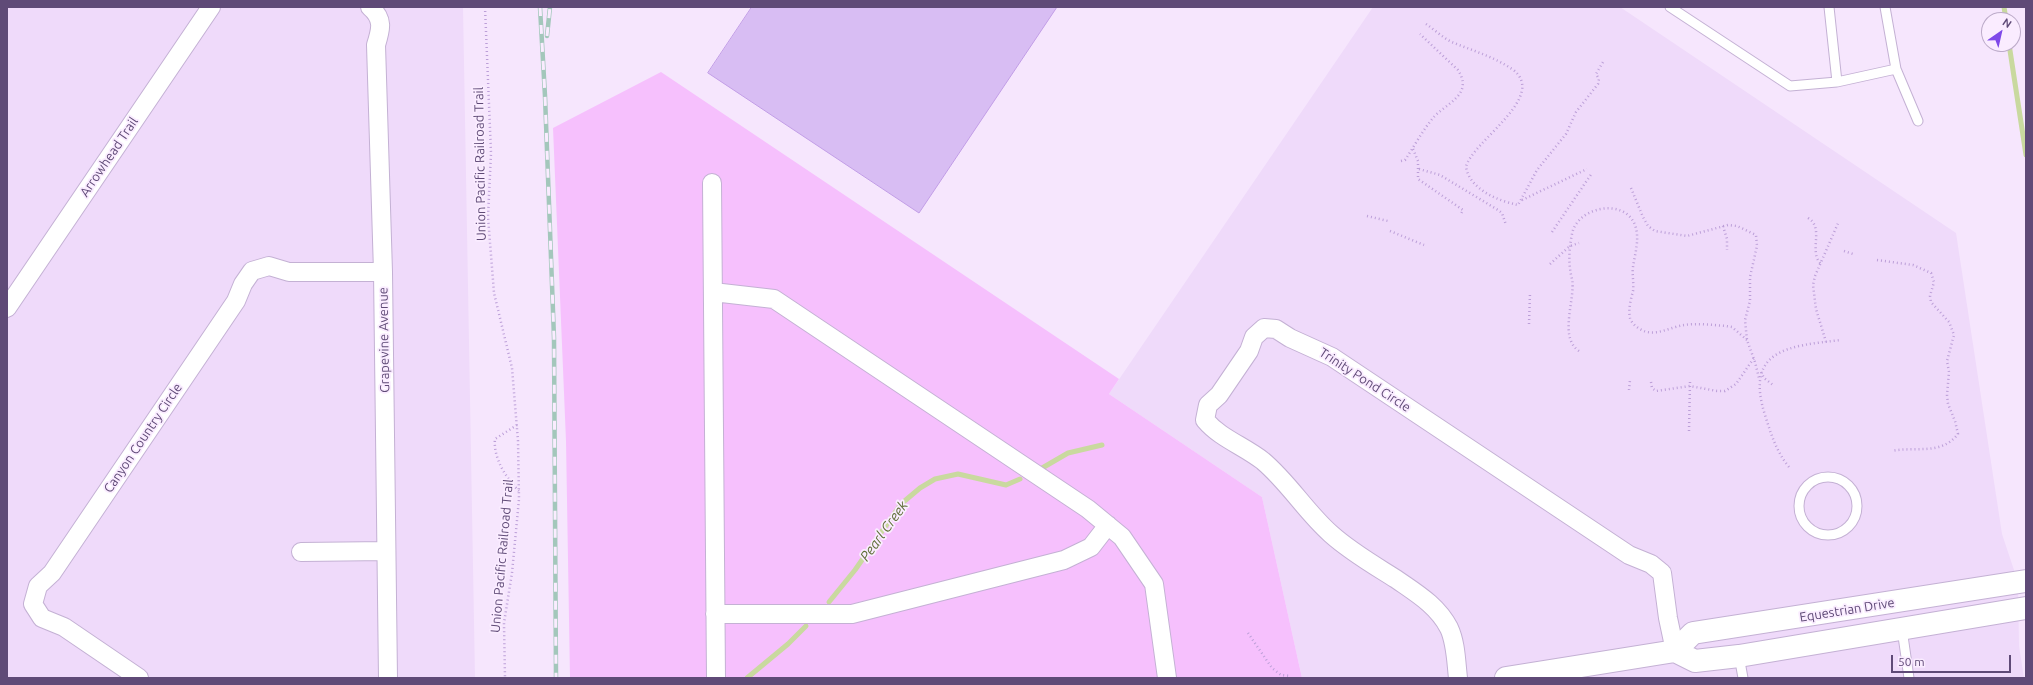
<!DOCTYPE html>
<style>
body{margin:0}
#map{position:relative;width:2033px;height:685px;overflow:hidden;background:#f6e6fd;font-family:Ubuntu,sans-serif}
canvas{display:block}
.frame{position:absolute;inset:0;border:8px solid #5f4a77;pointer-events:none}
.north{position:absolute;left:1981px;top:12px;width:40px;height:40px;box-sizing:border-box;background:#faecff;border:1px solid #bcabc9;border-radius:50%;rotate:34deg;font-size:11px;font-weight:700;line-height:16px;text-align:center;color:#5f4a77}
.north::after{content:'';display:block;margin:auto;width:14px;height:18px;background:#7f49e9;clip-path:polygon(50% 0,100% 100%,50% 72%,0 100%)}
.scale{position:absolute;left:1891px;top:655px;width:120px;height:18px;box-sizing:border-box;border:2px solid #5f4a77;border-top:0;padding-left:5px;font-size:12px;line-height:14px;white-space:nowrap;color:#5f4a77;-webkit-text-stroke:3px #faecff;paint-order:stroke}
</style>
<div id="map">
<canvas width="2033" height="685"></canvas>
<div class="frame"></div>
<div class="north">N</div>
<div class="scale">50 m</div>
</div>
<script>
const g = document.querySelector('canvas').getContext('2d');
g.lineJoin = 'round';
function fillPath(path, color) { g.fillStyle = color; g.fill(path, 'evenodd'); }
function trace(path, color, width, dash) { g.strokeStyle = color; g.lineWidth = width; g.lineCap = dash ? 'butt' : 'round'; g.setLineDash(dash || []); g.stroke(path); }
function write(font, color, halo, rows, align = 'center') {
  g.font = font + ' Ubuntu,sans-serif'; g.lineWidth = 3.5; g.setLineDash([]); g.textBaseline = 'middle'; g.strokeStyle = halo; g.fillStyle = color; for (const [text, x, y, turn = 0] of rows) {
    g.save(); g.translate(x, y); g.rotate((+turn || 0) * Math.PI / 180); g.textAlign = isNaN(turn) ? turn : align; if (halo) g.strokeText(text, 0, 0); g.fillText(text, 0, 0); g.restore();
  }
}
fillPath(new Path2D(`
 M7,7H463L475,678H7Z
 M1373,7H1620L1956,233L2002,534L2018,582L2019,646L2024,678H1302L1262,497L1109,394Z`), '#efdafa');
fillPath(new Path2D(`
 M661,72L1119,379L1109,394L1262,497L1302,678H570L566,441L553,128Z`), '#f6c0fd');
trace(new Path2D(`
 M2004,7L2006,20
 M2009,44L2026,155
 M1037,471L1068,453L1102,445
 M829,602L855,570L901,504L920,488L935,479L958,474L1006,485L1020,479
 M747,678L788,644L806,626`), '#c9d99f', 5);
const building = new Path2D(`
 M752,7H1057L919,213L708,73Z`);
fillPath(building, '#d8bdf3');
trace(building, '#c19de6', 1);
const service = new Path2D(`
 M1670,7L1790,86L1837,82L1829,7
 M1885,7L1896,69
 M1837,82L1896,69L1918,121
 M1799 506a29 29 0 1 1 58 0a29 29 0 1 1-58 0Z
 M1902,629L1909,678
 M1739,656L1743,678`);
const minor = new Path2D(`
 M370,7C384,19 381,29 376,45L383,272L388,678
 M712,183L716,678
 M713,292L774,299L1088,509L1122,537L1154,584L1167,678
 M7,308L211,7
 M301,552L386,551
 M715,614H852L1064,560L1091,547L1108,525
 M139,678L64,627L42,618L33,604L38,586L52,573L236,301L243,284L252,271L269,266L289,272H383
 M1458,678C1456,661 1456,643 1449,628C1437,605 1416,593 1396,579C1374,565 1351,552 1331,534C1306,512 1289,483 1263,461C1244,446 1220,438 1205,420L1208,405L1219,395L1249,351L1254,337L1264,328L1276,329L1290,338L1332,357L1629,555L1651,564L1662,573L1668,618L1675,651`);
const tertiary = new Path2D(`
 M1675,651L1693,633L2026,581
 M1506,678L1675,651L1695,661L1739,656L2026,608`);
trace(service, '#c4b1d4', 11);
trace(minor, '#c4b1d4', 20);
trace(tertiary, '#c4b1d4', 24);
trace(new Path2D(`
 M485,7L491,153L488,217L494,293L512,368L518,441L519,499L512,573L504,623L505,678
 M1426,24C1435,30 1444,39 1454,43C1474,51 1494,57 1512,69C1550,96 1471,142 1466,167C1470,190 1499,201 1518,205L1537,170L1566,134L1576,112L1598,84L1599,79L1596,74L1603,62
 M1413,149L1418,161V179L1463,210L1461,214
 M1401,161L1405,160C1414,147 1422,131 1433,118C1446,103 1474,95 1458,70L1420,34
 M1419,169L1440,175L1498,210L1502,213L1506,225
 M1631,188L1643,217L1648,226L1655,231L1687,236L1728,225L1737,226L1756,235L1757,246L1750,277V301L1745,320L1747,340L1755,362L1759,378
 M1522,200L1587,169
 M1367,216L1388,221
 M1808,218C1825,228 1808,251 1821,264
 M1723,226L1727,239V250
 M1390,231L1424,245
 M1552,232L1592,173
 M1844,251L1853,254
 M1877,260L1913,265L1931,273L1934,282L1930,296L1931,302L1949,322L1954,335L1947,361L1949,372L1947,395L1948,404L1955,421L1958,434C1941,456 1914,446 1892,451
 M1550,264L1570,246L1579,243
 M1529,324L1530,293
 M1826,342L1816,309L1813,285L1815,276L1839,221
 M1579,351C1558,337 1576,298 1572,279C1568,264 1569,249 1572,234C1577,207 1624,197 1635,225C1640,239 1635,253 1633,267C1632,275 1634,283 1633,291C1631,299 1628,309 1630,318C1631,322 1636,327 1640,329C1654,338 1670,327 1684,325C1697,323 1712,325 1726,326L1732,327L1747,340
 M1761,372L1764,378L1773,385
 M1651,382L1652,388L1656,391L1690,386L1717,391H1725L1736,384L1754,358
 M1629,390L1630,380
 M517,425L495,439C493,458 506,478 519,491
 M1689,431L1690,382
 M1789,467C1776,451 1771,434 1765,415C1744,349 1789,346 1841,340
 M1248,633L1272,668L1281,675L1291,676`), '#bc9fd8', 2.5, [1, 3]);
trace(service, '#fff', 9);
trace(minor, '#fff', 18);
trace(tertiary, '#fff', 22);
const rail = new Path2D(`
 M540,7L545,96L554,338L556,678
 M547,36L550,7`);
trace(rail, '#a3c7bb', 4.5);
trace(rail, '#faecff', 3, [9]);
write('13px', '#5f4a77', '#faecff', [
 ["Arrowhead Trail",109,157,-56],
 ["Union Pacific Railroad Trail",480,164,-91],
 ["Grapevine Avenue",384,340,-91],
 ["Trinity Pond Circle",1365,380,33],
 ["Canyon Country Circle",143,438,-56],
 ["Union Pacific Railroad Trail",502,556,-85],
 ["Equestrian Drive",1847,610,-9]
]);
write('italic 14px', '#5e6e37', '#faecff', [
 ["Pearl Creek",884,531,-54]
]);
</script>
